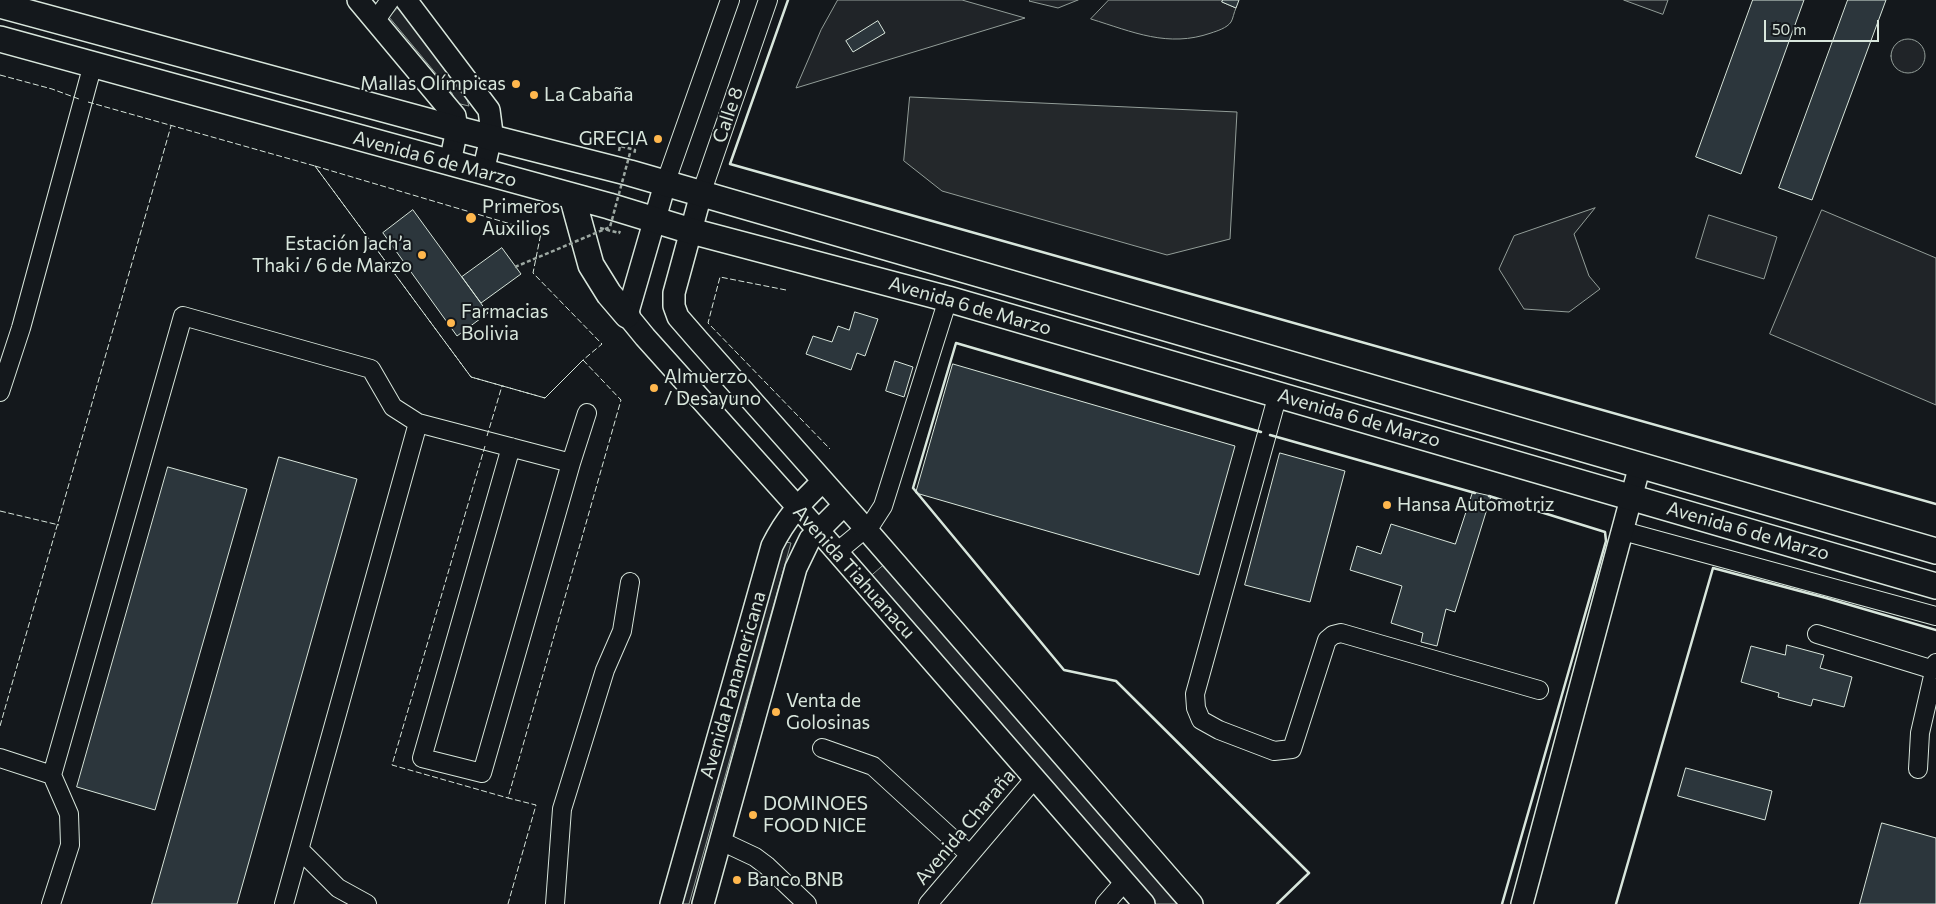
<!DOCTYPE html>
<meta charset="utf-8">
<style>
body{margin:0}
#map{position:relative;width:1936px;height:904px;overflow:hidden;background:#14181c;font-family:Commissioner,sans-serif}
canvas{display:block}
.scale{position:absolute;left:1764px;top:20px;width:115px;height:22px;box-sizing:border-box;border:2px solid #d8e6dc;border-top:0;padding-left:6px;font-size:15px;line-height:18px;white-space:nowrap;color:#d8e6dc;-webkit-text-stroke:4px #14181c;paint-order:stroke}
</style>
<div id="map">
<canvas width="1936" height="904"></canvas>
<div class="scale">50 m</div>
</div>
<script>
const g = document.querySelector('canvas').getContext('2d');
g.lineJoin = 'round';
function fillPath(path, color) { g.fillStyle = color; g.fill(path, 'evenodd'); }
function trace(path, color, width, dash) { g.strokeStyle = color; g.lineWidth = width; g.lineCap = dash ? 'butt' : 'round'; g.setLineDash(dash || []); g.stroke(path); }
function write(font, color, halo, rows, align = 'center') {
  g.font = font + ' Commissioner,sans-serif'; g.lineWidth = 4; g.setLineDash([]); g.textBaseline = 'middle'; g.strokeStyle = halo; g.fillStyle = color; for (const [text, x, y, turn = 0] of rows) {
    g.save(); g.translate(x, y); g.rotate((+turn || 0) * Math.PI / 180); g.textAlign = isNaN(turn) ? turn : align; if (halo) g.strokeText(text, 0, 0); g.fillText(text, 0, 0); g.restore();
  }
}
const green = new Path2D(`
 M838,0H962L1025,18L796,88L821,30Z
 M1078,0L1058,8L1029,1L1030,0Z
 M1109,0H1223L1222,2L1236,8C1234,12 1233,19 1231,22C1227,28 1217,31 1211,33C1168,48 1133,32 1091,19Z
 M1624,0H1668L1663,14Z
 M400,6L465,93L469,106L456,103L452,93L389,17Z
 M1891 56a17 17 0 1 1 34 0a17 17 0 1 1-34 0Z
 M1595,208L1574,234L1589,276L1600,289L1569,312L1524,309L1499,269L1514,236Z
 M1822,210L1936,258V405L1770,334Z
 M1709,215L1777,237L1764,279L1696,258Z
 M781,541L791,543L689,904H679Z
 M884,565L1179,904H1155L870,577Z`);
fillPath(green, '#202428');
trace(green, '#939e99', 1);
const parking = new Path2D(`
 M910,97L1237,112L1230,239L1167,255L942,191L904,161Z`);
fillPath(parking, '#24282b');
trace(parking, '#939e99', 1);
const building = new Path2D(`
 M1223,0H1239L1236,8L1222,2Z
 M1753,0H1804L1741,174L1696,157Z
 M1848,0H1886L1812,200L1779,188Z
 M878,21L885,33L853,52L846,41Z
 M413,210L488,313L457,336L383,233Z
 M502,248L521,274L481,303L462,277Z
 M855,312L878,319L865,356L857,353L851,370L806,354L813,336L832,342L838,326L849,330Z
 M895,361L913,367L904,397L886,391Z
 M953,364L1235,446L1199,575L916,493Z
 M1280,453L1345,471L1310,602L1245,585Z
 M279,457L357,479L237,904H152Z
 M168,467L247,489L155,810L77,787Z
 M1473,492L1491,496L1455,612L1446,609L1437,646L1421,642L1423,633L1391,623L1402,586L1350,570L1357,546L1381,554L1391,524L1455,544Z
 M1787,645L1824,655L1820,668L1852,677L1844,707L1813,699L1811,706L1778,697L1779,693L1741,682L1751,646L1785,655Z
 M1686,768L1772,791L1765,820L1678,796Z
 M1882,823L1936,838V904H1860Z`);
fillPath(building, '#2c363c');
trace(building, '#d8e6dc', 1);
const minor = new Path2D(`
 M376,20L390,0
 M665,184L730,0
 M701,194L768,0
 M0,392L21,328L93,64
 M1278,394L1195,694L1196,708L1201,720L1219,730L1274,751L1292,749L1327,640L1333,635L1341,633L1539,690
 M511,447L422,758L482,773L571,463L587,413
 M1623,531L1936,616
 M837,552L872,523L883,506L948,299
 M1817,634L1934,670
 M822,748L873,766L969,854
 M0,758L52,775
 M1918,769L1920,733L1936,663
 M721,841L755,857L767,866L807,904
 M300,850L338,888L367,904
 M51,904L70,845L69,814L52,775L183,316L371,369L393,407L418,423L571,463
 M284,904L418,423
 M555,904L562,809L605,670L622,631L630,582
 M928,904L1035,778
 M1105,904L1125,881`);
const major = new Path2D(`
 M358,0L455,116L457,129L450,163
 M406,0L489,110L492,133L483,172
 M665,184L627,315L645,337L818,530L1144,904
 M701,194L674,293V306L678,317L698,340L865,528L1192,904
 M671,904L772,546C786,518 801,502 823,481
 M703,904L796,568L810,539L844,505
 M1522,904L1640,465`);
const highway = new Path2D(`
 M0,5L457,129L630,173L1936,551
 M0,39L609,206L691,231L948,299L1936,586
 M572,196L591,265L609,294L627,315`);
trace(minor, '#d8e6dc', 20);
trace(major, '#d8e6dc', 24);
trace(highway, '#d8e6dc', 28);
trace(new Path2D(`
 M619,151L620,146L635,150L634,155
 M600,228L619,233L620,231`), '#9da8a2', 2.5, [4, 2.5]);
trace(minor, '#14181c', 18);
trace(major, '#14181c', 21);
trace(highway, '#14181c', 25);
trace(new Path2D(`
 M515,267L610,227L630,153`), '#9da8a2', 2.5, [4, 2.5]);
trace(new Path2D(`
 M0,75L52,89L79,99
 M88,102L315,166L471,377L545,398L583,360L621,400L508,798L536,805L508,904
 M315,166L541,233L533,273L602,344L583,360L545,398L471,377Z
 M786,290L720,277L708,323L830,449
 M487,436L502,386
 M485,446L392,765L508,798
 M0,511L59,525
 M0,726L171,126`), '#d8e6dc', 1, [6, 2.5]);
trace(new Path2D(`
 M788,0L730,164L1936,504
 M1261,432L956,343L913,488L1064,670L1116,681L1309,873L1277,904
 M1270,435L1475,493
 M1489,496L1605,532L1606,541L1502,904
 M1616,904L1713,568L1826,598L1936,630`), '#d8e6dc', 2.5);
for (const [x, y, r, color] of [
 [516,84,5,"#ffb74d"],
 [534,95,5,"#ffb74d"],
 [658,139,5,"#ffb74d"],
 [471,218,6,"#ffb74d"],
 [422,255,5,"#ffb74d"],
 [451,323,5,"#ffb74d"],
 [654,388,5,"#ffb74d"],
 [1387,505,5,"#ffb74d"],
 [776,712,5,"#ffb74d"],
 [753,815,5,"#ffb74d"],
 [737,880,5,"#ffb74d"]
]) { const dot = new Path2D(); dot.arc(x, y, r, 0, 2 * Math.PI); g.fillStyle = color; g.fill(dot); trace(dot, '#14181c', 2); }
write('19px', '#d8e6dc', '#14181c', [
 ["Mallas Olímpicas",506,84,"right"],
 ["La Cabaña",544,95],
 ["GRECIA",648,139,"right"],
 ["Primeros",482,207],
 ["Auxilios",482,229],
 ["Estación Jach’a",412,244,"right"],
 ["Thaki / 6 de Marzo",412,266,"right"],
 ["Farmacias",461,312],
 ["Bolivia",461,334],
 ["Almuerzo",664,377],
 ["/ Desayuno",664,399],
 ["Hansa Automotriz",1397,505],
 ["Venta de",786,701],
 ["Golosinas",786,723],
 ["DOMINOES",763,804],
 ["FOOD NICE",763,826],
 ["Banco BNB",747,880]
], 'left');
write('19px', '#d8e6dc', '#14181c', [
 ["Calle 8",728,115,-71],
 ["Avenida 6 de Marzo",435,159,15],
 ["Avenida 6 de Marzo",970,306,16],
 ["Avenida 6 de Marzo",1359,418,16],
 ["Avenida 6 de Marzo",1748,531,16],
 ["Avenida Tiahuanacu",854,572,48],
 ["Avenida Panamericana",733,685,-74],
 ["Avenida Charaña",965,827,-50]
]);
</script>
